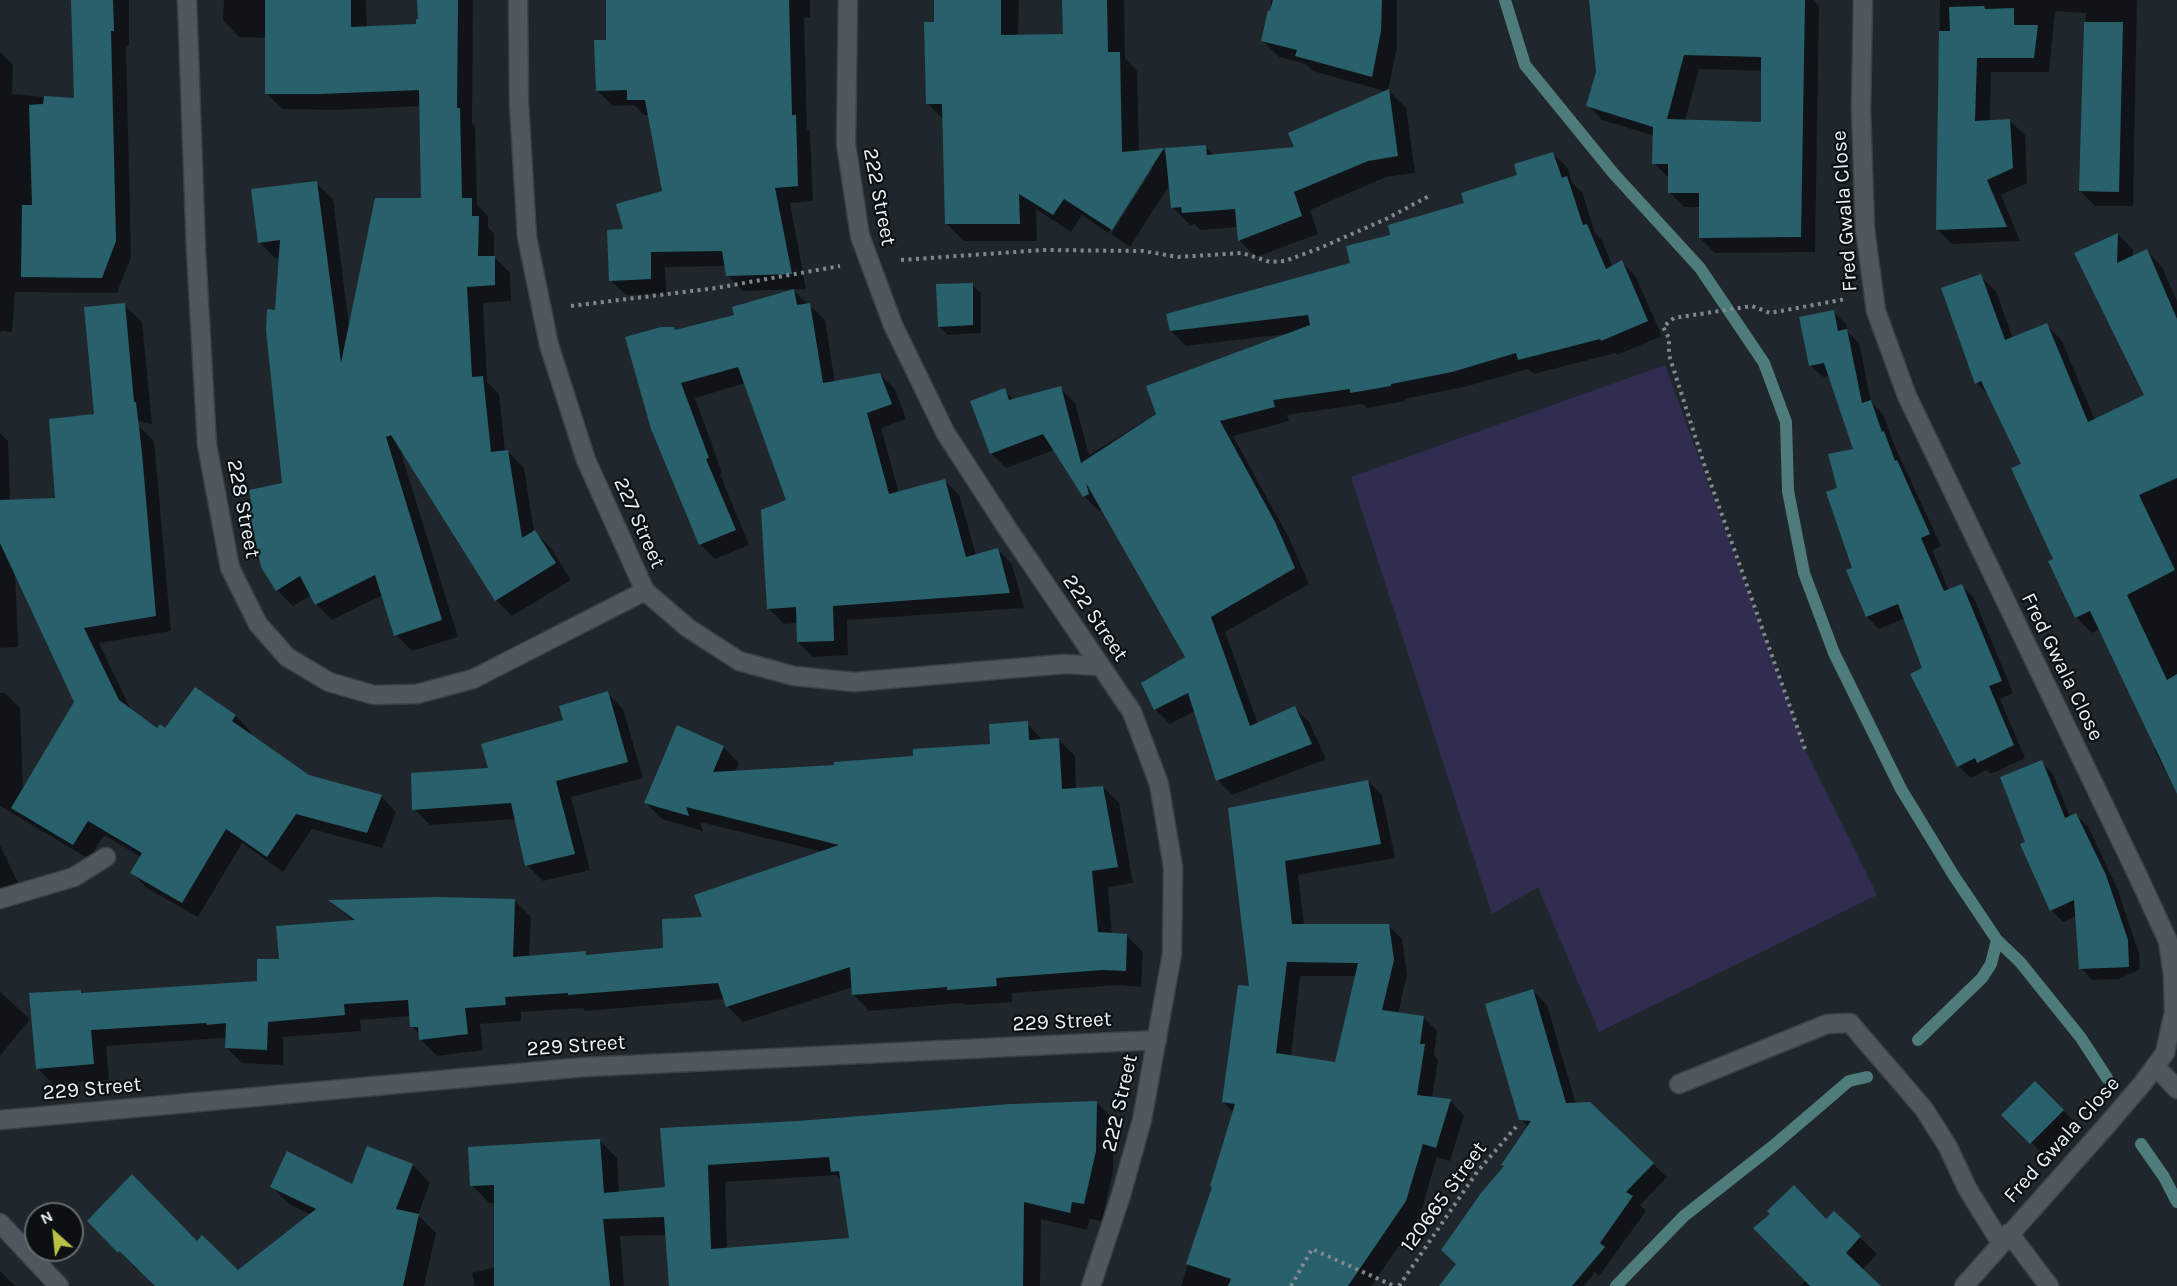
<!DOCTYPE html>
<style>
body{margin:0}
#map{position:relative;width:2177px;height:1286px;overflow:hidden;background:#1f272d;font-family:Karla,sans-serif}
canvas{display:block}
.north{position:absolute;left:24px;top:1202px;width:60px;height:60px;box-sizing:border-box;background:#0c1012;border:2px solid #656a6d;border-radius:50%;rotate:333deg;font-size:16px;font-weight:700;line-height:24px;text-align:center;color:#ebf1f5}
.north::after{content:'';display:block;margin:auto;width:21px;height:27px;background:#b9c046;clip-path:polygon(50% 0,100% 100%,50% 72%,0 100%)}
</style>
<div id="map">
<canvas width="2177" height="1286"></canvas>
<div class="north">N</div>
</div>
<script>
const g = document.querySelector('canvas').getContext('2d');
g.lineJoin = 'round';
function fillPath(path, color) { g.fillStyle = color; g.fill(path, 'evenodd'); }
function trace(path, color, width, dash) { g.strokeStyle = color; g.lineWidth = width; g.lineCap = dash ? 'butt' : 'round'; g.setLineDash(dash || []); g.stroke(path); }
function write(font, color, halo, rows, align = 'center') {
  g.font = font + ' Karla,sans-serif'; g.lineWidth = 4.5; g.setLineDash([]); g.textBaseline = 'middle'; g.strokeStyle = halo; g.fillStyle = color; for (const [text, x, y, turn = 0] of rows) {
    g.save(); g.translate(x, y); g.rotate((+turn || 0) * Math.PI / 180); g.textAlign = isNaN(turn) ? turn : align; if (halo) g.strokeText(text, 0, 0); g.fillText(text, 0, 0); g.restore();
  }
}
fillPath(new Path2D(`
 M1665,365L1805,749L1877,895L1599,1032L1538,887L1492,914L1351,477Z`), '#302d51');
fillPath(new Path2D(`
 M73,0H129V46H126L131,257L117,293L15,292L12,332L1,331L0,334V52L13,65L12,94L76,100Z
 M224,0H366L367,28L417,26L420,21L419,0H473L472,123L475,126L477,205L488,216V227L494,234V257L510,273L511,301L483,303L487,382L499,394L505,452L507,451L524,468L534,531L551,548L571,580L512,616L496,600L404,452L401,453L458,637L412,651L396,635L383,595L332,620L316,604L312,595L293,606L277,590L284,484L276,311L280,257L275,258L259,242L316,183L333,199L349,326L422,199L421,106L337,110L282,109L266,93V38L239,37L223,20Z
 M608,0H810V17L804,18L807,129L810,132L813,201L790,203L806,289L743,291L728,276L726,266L665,267L666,294L626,295L610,280L625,231L663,192L649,115H644L634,105L613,106L597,90L608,41Z
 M935,0H1019L1018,37L1064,36L1063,0H1124L1125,58L1137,71L1139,152L1164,150L1167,153L1205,146L1215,156L1296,148L1387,92L1313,71L1306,64L1279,57L1262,40L1271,10V0H1397V48L1388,90L1406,108L1415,173L1386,177L1310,210L1318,234L1256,257L1239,240L1238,227L1200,230L1195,224L1190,225L1172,207L1170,184L1130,247L1111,234L1153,168H1150L1108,233L1082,215L1071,232L1036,209L1037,241H964L946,223L944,120L928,104L935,23Z
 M1590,0H1813L1819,6L1815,252L1715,253L1700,238V207H1684L1669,192V178L1654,163L1655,136L1602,120L1588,105L1597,72ZM1699,69L1763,71L1762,123L1685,121Z
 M1940,0H2137L2133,206H2095L2080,191L2086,13L2055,11L2049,72H1991L1990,122L2010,121L2025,135L2027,183L2001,195L2020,241L1952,244L1937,229Z
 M1553,154L1568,168L1572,183L1582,192L1595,233L1602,240L1613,267L1622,262L1636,277L1662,336L1617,355L1615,353L1534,374L1528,369L1468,386L1405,399V401L1367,408L1363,404L1287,415L1289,421L1233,436L1289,538L1309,584L1225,632L1258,724L1295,708L1309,722L1326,759L1232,795L1218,780L1195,711L1170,724L1155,709L1142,684L1187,657L1103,509L1099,511L1084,496L1054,450L1006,468L991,453L1004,390L1014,400L1060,388L1075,403L1089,455L1286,334L1186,346L1171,331L1352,264L1392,236L1466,204L1519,176Z
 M2118,234L2133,250V257L2147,251L2162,267L2177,301V794L2154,749L2157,748L2100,629L2092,633L2076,617L2023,464L1989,396L1977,383L1980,276L1996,291L2013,339L2047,325L2062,341L2095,420L2146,396L2076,254Z
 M973,285L981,293V333L948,335L939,327Z
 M794,291L825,320L835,383L880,374L895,389L906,419L881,428L899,493L944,480L959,495L976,555L997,549L1012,564L1024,608L847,620L848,655L813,657L798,642V623L784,624L769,609L788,501L746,383L695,398L722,473L720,474L749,545L715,559L700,544L674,328L676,331L735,316Z
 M124,305L142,322L152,424L112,415Z
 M1834,312L1846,324L1847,331L1859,343L1871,402L1883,414L1893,442L1941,546L1932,550L1949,591L1962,586L1974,598L2013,693L2000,699L2025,758L1991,774L1986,770L1971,778L1958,766L1905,618L1879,629L1867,617L1854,569L1838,489L1855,450L1830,376L1823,377L1810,365Z
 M138,426L154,441L171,631L99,643L131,710L158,730L166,731L195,689L236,716L251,732L249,735L308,776L381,796L396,812L382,848L312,829L283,872L242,843L198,917L148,889L132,873L141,857L104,835L89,859L0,806V693H5L20,708L23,790L76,702L15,573L18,647L0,648V433L8,441L10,501L57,500Z
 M607,693L623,709L643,778L571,797L590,870L543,881L527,865L516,819L430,825L414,809L490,769Z
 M1027,723L1043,741L1059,740L1075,756L1076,789L1103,787L1119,803L1133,883L1108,887L1112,935L1127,936L1143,952L1141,987L1119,985L1012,993V1002L965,1005L962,1003L869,1011L853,994V987L743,1022L727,1006L725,999L585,1011L583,1008L521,1012V1021L480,1024L483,1050L437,1056L421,1040L420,1035L412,1026L411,1016L360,1020L361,1031L283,1037V1065L242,1063L226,1047L227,1040L222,1038L106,1046L109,1080L53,1084L37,1068L81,991L84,994L259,983L280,960L353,921L331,902L515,901L531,917L529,957L585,953L589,956L665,950L704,918L823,852L700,822L703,831L662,819L646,803L723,747L739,763L735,772L835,766L915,757L992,745Z
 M2042,762L2053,774L2070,817L2076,815L2088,826L2117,888L2139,953L2140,969L2119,979L2092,980L2081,968L2077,915L2063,922L2051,910L2027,842Z
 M1368,781L1382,795L1395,858L1298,875L1304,925H1388L1402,939L1407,974L1398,1014L1423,1017L1437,1031L1434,1055L1438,1060L1432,1099L1450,1101L1464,1115L1450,1161L1437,1157L1420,1215L1371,1286H1181L1213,1188L1234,1113L1223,1102L1250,988L1230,809ZM1300,976H1356L1336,1063L1291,1057Z
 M0,845L19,885L0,893Z
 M1533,991L1547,1005L1576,1104L1653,1164L1667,1177L1640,1205L1646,1211L1599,1276L1595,1272L1584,1286H1440L1457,1263L1505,1167L1529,1127L1520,1119Z
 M0,992L30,1019L0,1056Z
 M2035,1083L2081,1128L2049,1160L2003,1115Z
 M1096,1102L1114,1120L1113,1170L1102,1221L1090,1219L1087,1230L1041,1219L1040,1286H671L667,1235L620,1236L624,1286H471L475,1285L472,1273L496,1267V1203H489L472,1185L599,1140L617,1158L619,1193L666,1188L662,1130ZM836,1175L842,1181L851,1239L727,1249L725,1182Z
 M413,1165L430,1183L418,1215L436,1233L424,1286H157L138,1268L136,1269L89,1221L197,1242L238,1272L311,1215L289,1204L272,1187L353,1186Z
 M1834,1213L1877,1254L1862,1270L1879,1286H1800L1806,1280L1827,1221Z
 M0,1271L15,1286H0Z`), '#0007');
trace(new Path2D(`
 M1505,0L1525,65L1614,174L1700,268L1764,363L1786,422L1788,491L1804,573L1834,653L1901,789L1954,876L1997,940L2020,962L2081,1038L2107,1078
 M1918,1040L1982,978L1991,964L1997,940
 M2141,1144L2164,1177L2177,1202
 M1616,1286L1684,1216L1773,1146L1849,1081L1867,1077`), '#4d7c7a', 12);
fillPath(new Path2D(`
 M71,0H113L114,31H111L116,241L102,278L21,277L22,205H32L29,105L43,104L44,96L74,98Z
 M265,0H351V27L416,24V19H418L417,0H458L457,108H460L462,198H472V216H479L478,256H495V285L467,287L472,377L483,376L491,452L508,450L522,538L535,530L556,563L495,601L391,435L386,437L442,620L394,636L375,575L315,605L300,576L276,591L261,567L247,503L251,502L249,490L282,483L266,330L267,309L275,310L280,240L258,243L251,189L317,181L341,363L375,198H421L419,90L320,94H265Z
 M606,0H789L792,115H796L798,186L775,188L792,274L726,276L722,251L651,252V279L609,281L607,230L623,229L616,204L662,191L645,100H627V90L596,91L594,40H606Z
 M934,0H1001V35L1063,34L1062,0H1107L1108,52H1120L1122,152L1164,148L1112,230L1064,199L1053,215L1019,194L1020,224H945L942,104H926L924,22H934Z
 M1273,0H1382L1381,31L1372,77L1295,56L1297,50L1261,41L1268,10L1270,11Z
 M1589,0H1805L1801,237L1699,238V193H1668V164H1652L1653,127L1586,106L1596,72ZM1684,55L1761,57V122L1667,119Z
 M1984,6L1985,9L2014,8V25H2038L2034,58H1977L1975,121L2010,119L2013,168L1987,180L2007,227L1936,230L1939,31H1950L1949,7Z
 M2084,22H2123L2119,192L2079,191Z
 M1389,89L1398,156L1368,161L1294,192L1302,216L1238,241L1235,209L1182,213L1181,207L1171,208L1165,148L1206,145L1207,155L1294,147L1288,133Z
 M1553,152L1562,178L1567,176L1583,225L1587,224L1606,269L1622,260L1648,321L1601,341L1600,339L1518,360L1516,353L1452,372L1391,384V386L1350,393V389L1273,400L1275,407L1220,421L1275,522L1295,568L1211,617L1250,726L1295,706L1312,744L1216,781L1188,693L1154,710L1141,683L1185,657L1086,483L1089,494L1083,497L1043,434L990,454L970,401L1005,388L1009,400L1061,386L1081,463L1156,414L1146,386L1310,325L1308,315L1170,331L1166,314L1350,263L1346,246L1390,235L1388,225L1464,203L1461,193L1517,175L1514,164Z
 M2118,233L2117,263L2147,249L2177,319V478L2139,495L2175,570L2127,595L2167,680L2177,674V794L2090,611L2075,618L2048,561L2053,559L2011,468L2021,464L1981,381L1975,384L1941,288L1981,274L2005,340L2047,323L2088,422L2144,395L2074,253Z
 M973,283V325L938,327L936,284Z
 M794,289L797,305L810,303L823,383L880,373L892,404L867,413L889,494L945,479L966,557L998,548L1010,593L833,606L834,641L797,642L796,607L767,609L761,510L786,500L738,367L681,383L709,458L706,459L736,530L699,545L651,429L625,337L661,327H674L675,330L734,315L732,307Z
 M125,303L134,402H136L142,453L156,616L84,628L119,700L157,728L160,724L165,728L195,687L236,715L232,721L309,775L382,795L367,833L296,814L267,857L226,829L182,903L130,873L142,853L88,821L73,845L11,808L74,702L0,543V500L55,498L49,419L94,414L84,307Z
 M1834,310L1838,331L1847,329L1862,403L1871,400L1882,432L1884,431L1895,461L1897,460L1930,534L1921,538L1944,591L1962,584L2002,681L1989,686L2014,745L1977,763L1975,758L1957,767L1910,674L1922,668L1898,604L1866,617L1846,570L1852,568L1826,492L1837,488L1828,454L1853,449L1824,363L1809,366L1799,317Z
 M608,691L628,762L556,781L575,854L525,866L511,803L412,810L411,773L488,768L481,744L563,720L559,706Z
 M1028,721L1029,740L1059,738L1062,789L1103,786L1118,867L1092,871L1098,932L1127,934L1126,971L1102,970L996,978L997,986L947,990V987L852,995L850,967L726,1007L718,983L568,995V993L505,997L506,1005L465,1008L468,1034L419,1040L418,1027H410L408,1000L344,1004L345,1015L268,1022L267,1050L225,1048L226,1023L207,1025L206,1023L91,1030L94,1064L36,1069L29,993L81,990V993L257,981V959H279L276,926L355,920L328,900L439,897L515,899L513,957L586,951V955L663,948L662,919L702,917L694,895L839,845L686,807L689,816L644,803L677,725L724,746L713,772L834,765V762L913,756V749L990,744L989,724Z
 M2042,760L2065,818L2076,813L2106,875L2128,940L2129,967L2079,969L2074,900L2050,911L2020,844L2025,842L2000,777Z
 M1368,780L1381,844L1285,861L1292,924H1389L1394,960L1382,1010L1424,1016L1420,1044H1425L1417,1095L1451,1099L1436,1148L1423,1144L1406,1201L1348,1286H1228L1231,1279L1186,1264L1212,1187L1210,1186L1235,1104L1222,1102L1238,985L1249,986L1228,808ZM1287,962L1358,963L1335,1062L1276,1053Z
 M1533,989L1566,1103L1590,1102L1654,1163L1626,1192L1633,1196L1600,1243L1605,1247L1572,1286H1439L1456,1264L1441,1250L1481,1193L1504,1166L1501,1165L1531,1121L1519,1120L1485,1004Z
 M2035,1081L2064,1110L2030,1144L2001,1115Z
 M1097,1101L1096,1151L1084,1204L1072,1202L1070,1213L1024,1202L1023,1286H669L664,1217L603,1219L610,1286H494V1185L470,1186L468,1147L600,1139L604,1193L665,1187L660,1128L798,1121L1011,1104ZM829,1157L831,1172L839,1171L849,1238L711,1249L708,1165Z
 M367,1146L413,1164L396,1209L419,1214L403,1286H155L119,1251L118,1253L87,1221L132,1174L197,1241L202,1235L238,1270L316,1209L270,1187L287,1151L352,1184Z
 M1794,1185L1826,1219L1834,1211L1861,1236L1846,1253L1881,1286H1810L1753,1228L1770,1214L1767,1211Z`), '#28616b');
const service = new Path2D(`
 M0,899L74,877L106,857
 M2156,1067L2177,1089
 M1679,1084L1827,1024L1850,1023L1924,1109L1948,1147L1967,1188L2001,1243
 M2009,1233L2049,1286`);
const minor = new Path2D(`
 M187,0L196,251L207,445L230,568L258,624L287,657L329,682L374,695L417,694L473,679L645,591
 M518,0L519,103L527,237L549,345L586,460L645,591L688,628L739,661L794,676L854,682L1064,664L1101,666
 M848,0L846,144L860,236L893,325L945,432L1005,525L1132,712L1159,784L1173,867L1172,954L1142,1120L1121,1195L1091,1286
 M1863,0L1861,109L1865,229L1876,311L1907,396L2138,876L2168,941L2173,975L2174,1012L2165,1053L2143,1083L2107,1125L1964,1286
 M0,1120L585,1067L1157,1040
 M0,1223L59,1286`);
trace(service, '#3a4246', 21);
trace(minor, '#3a4246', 21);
trace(new Path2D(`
 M901,260L1043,250L1143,251L1178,257L1242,253L1270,262L1285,261L1320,248L1386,219L1429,196
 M571,306L716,288L840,266
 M1805,749L1705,467L1669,355V338L1663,327L1674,318L1752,306L1770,313L1846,299
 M1291,1286L1312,1249L1394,1286
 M1399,1286L1477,1172L1516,1127`), '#81888d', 4, [3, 4.5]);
trace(service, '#4f585f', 18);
trace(minor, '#4f585f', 18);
write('21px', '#ebf1f5', '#0c1012', [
 ["222 Street",879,197,79],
 ["Fred Gwala Close",1845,211,-94],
 ["228 Street",243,509,79],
 ["227 Street",639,523,66],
 ["222 Street",1095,618,56],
 ["Fred Gwala Close",2062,667,64],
 ["229 Street",1062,1022,-3],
 ["229 Street",576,1046,-4],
 ["229 Street",92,1089,-5],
 ["222 Street",1120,1103,-77],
 ["Fred Gwala Close",2062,1140,-48],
 ["120665 Street",1444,1197,-54]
]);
</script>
